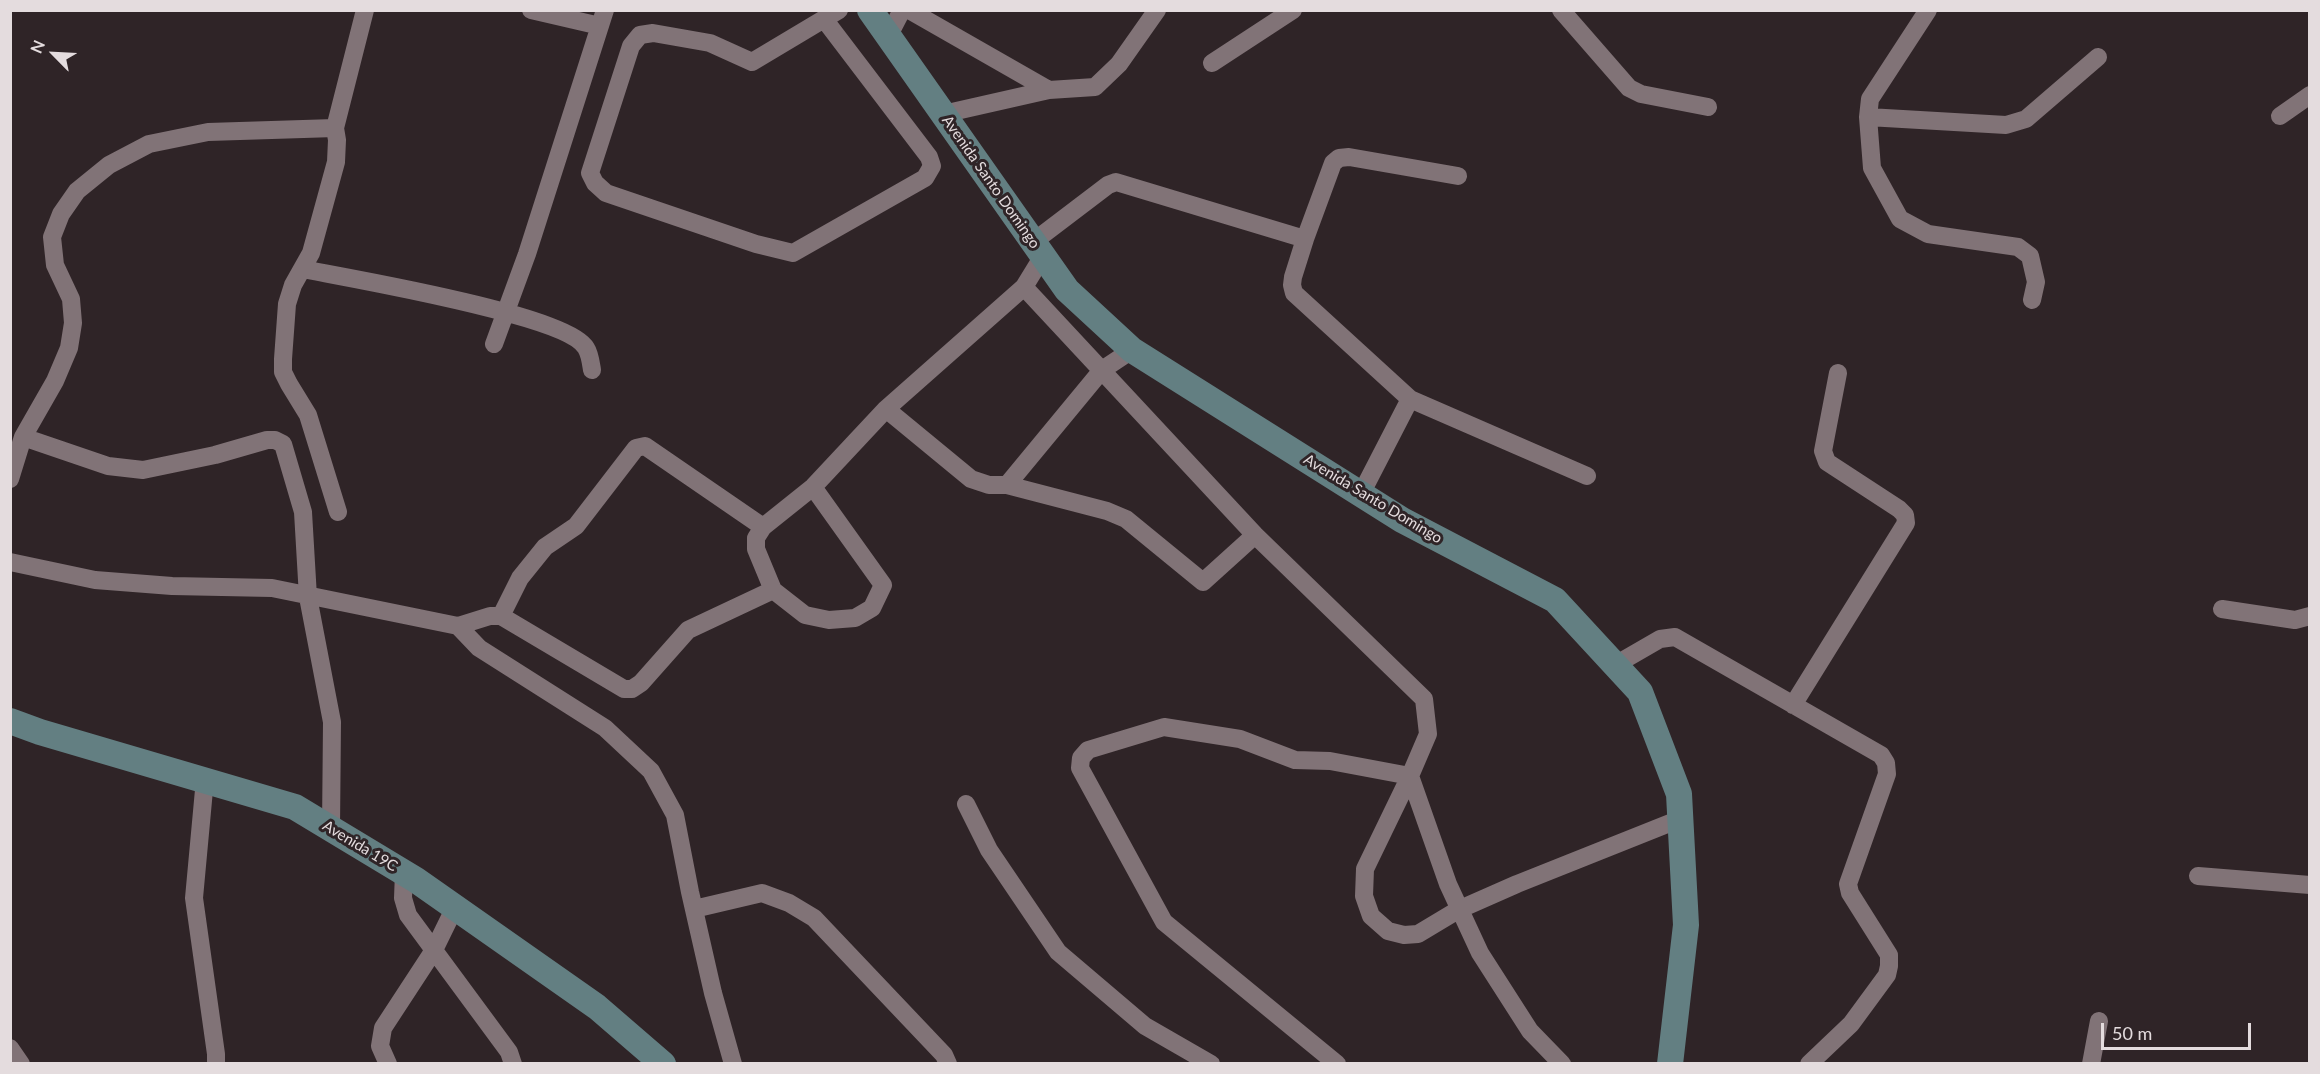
<!DOCTYPE html>
<style>
body{margin:0}
#map{position:relative;width:2320px;height:1074px;overflow:hidden;background:#2f2427;font-family:Lato,sans-serif}
canvas{display:block}
.frame{position:absolute;inset:0;border:12px solid #e4dcde;pointer-events:none}
.north{position:absolute;left:24px;top:24px;width:60px;height:60px;-webkit-text-stroke:4px #2f2427;paint-order:stroke;rotate:294deg;font-size:16px;font-weight:700;line-height:24px;text-align:center;color:#e4dcde}
.north::after{content:'';display:block;margin:auto;width:21px;height:27px;background:#e4dcde;clip-path:polygon(50% 0,100% 100%,50% 72%,0 100%)}
.scale{position:absolute;left:2101px;top:1023px;width:150px;height:27px;box-sizing:border-box;border:3px solid #e4dcde;border-top:0;padding-left:8px;font-size:18px;line-height:21px;white-space:nowrap;color:#e4dcde;-webkit-text-stroke:4px #2f2427;paint-order:stroke}
</style>
<div id="map">
<canvas width="2320" height="1074"></canvas>
<div class="frame"></div>
<div class="north">N</div>
<div class="scale">50 m</div>
</div>
<script>
const g = document.querySelector('canvas').getContext('2d');
g.lineJoin = 'round';
function trace(path, color, width, dash) { g.strokeStyle = color; g.lineWidth = width; g.lineCap = dash ? 'butt' : 'round'; g.setLineDash(dash || []); g.stroke(path); }
function write(font, color, halo, rows, align = 'center') {
  g.font = font + ' Lato,sans-serif'; g.lineWidth = 6; g.setLineDash([]); g.textBaseline = 'middle'; g.strokeStyle = halo; g.fillStyle = color; for (const [text, x, y, turn = 0] of rows) {
    g.save(); g.translate(x, y); g.rotate((+turn || 0) * Math.PI / 180); g.textAlign = isNaN(turn) ? turn : align; if (halo) g.strokeText(text, 0, 0); g.fillText(text, 0, 0); g.restore();
  }
}
trace(new Path2D(`
 M531,10L600,26
 M909,10L1049,90
 M1561,10L1629,88L1641,94L1708,107
 M1928,10L1870,99L1868,117L1872,168L1900,219L1928,234L2018,247L2030,256L2036,282L2032,300
 M824,19L929,157L932,166L925,178L793,253L756,244L606,193L595,183L590,173L631,46L640,35L653,33L710,43L752,62L839,10
 M888,37L902,10
 M1212,63L1293,10
 M943,114L1049,90L1095,87L1119,64L1157,10
 M2280,116L2310,95
 M1868,117L2006,125L2026,119L2098,57
 M335,128L337,140L336,162L311,253L293,285L287,304L283,359V372L289,384L308,415L338,512
 M1458,176L1349,157L1339,158L1333,163L1305,239L1293,277L1292,285L1294,293L1410,399L1587,476
 M1033,242L1108,185L1116,182L1305,239
 M303,269C348,278 568,315 586,348C590,354 591,364 592,370
 M1024,287L1255,535L1424,699L1428,734L1410,776L1448,884L1480,953L1530,1031L1562,1064
 M494,344L527,254L605,10
 M886,409L971,479L989,485H1007L1107,511L1126,519L1203,582L1255,535
 M23,437L108,466L143,470L215,455L267,440H275L283,444L303,512L308,597L332,722L331,828
 M10,479L23,437L55,381L69,348L73,323L71,299L55,265L52,237L61,214L77,191L109,165L149,144L208,132L335,128L365,10
 M1007,485L1102,370L1132,350
 M813,487L883,585L872,608L855,618L829,620L805,615L773,590L756,549V538L763,527L813,487L886,409L1024,287L1043,256
 M1361,494L1410,399
 M10,562L95,580L172,586L272,588L458,626L479,648L605,728L651,771L675,815L690,892L713,993L733,1064
 M2222,609L2295,620L2310,616
 M501,616L520,578L545,547L576,526L636,448L645,446L763,527
 M458,626L490,616H501L624,689H632L641,683L688,630L773,590
 M1615,665L1660,639L1675,637L1881,755L1886,763L1887,774L1848,884L1850,893L1889,955V966L1887,975L1851,1024L1809,1064
 M1793,705L1906,523L1905,515L1899,509L1827,462L1823,451L1838,373
 M205,779L194,898L216,1054V1064
 M966,804L989,850L1058,952L1145,1026L1211,1064
 M404,872L403,898L408,915L509,1052L513,1064
 M2198,876L2310,885
 M694,909L762,893L789,903L814,918L944,1055L948,1064
 M10,1048L21,1064
 M388,1064L380,1046L383,1028L434,950L455,907
 M1337,1064L1164,922L1080,768L1081,758L1088,750L1164,727L1240,739L1295,760L1330,761L1410,776L1365,869L1364,896L1371,916L1388,931L1404,935L1418,934L1458,910L1517,884L1680,819
 M2091,1064L2099,1021`), '#817377', 18);
trace(new Path2D(`
 M870,10L1067,290L1132,350L1402,520L1555,600L1640,692L1679,794L1686,925L1670,1064
 M10,721L40,732L295,807L416,880L597,1007L663,1064`), '#637f82', 26);
write('15px', '#e4dcde', '#2f2427', [
 ["Avenida Santo Domingo",991,182,55],
 ["Avenida Santo Domingo",1373,499,31],
 ["Avenida 19C",360,846,31]
]);
</script>
